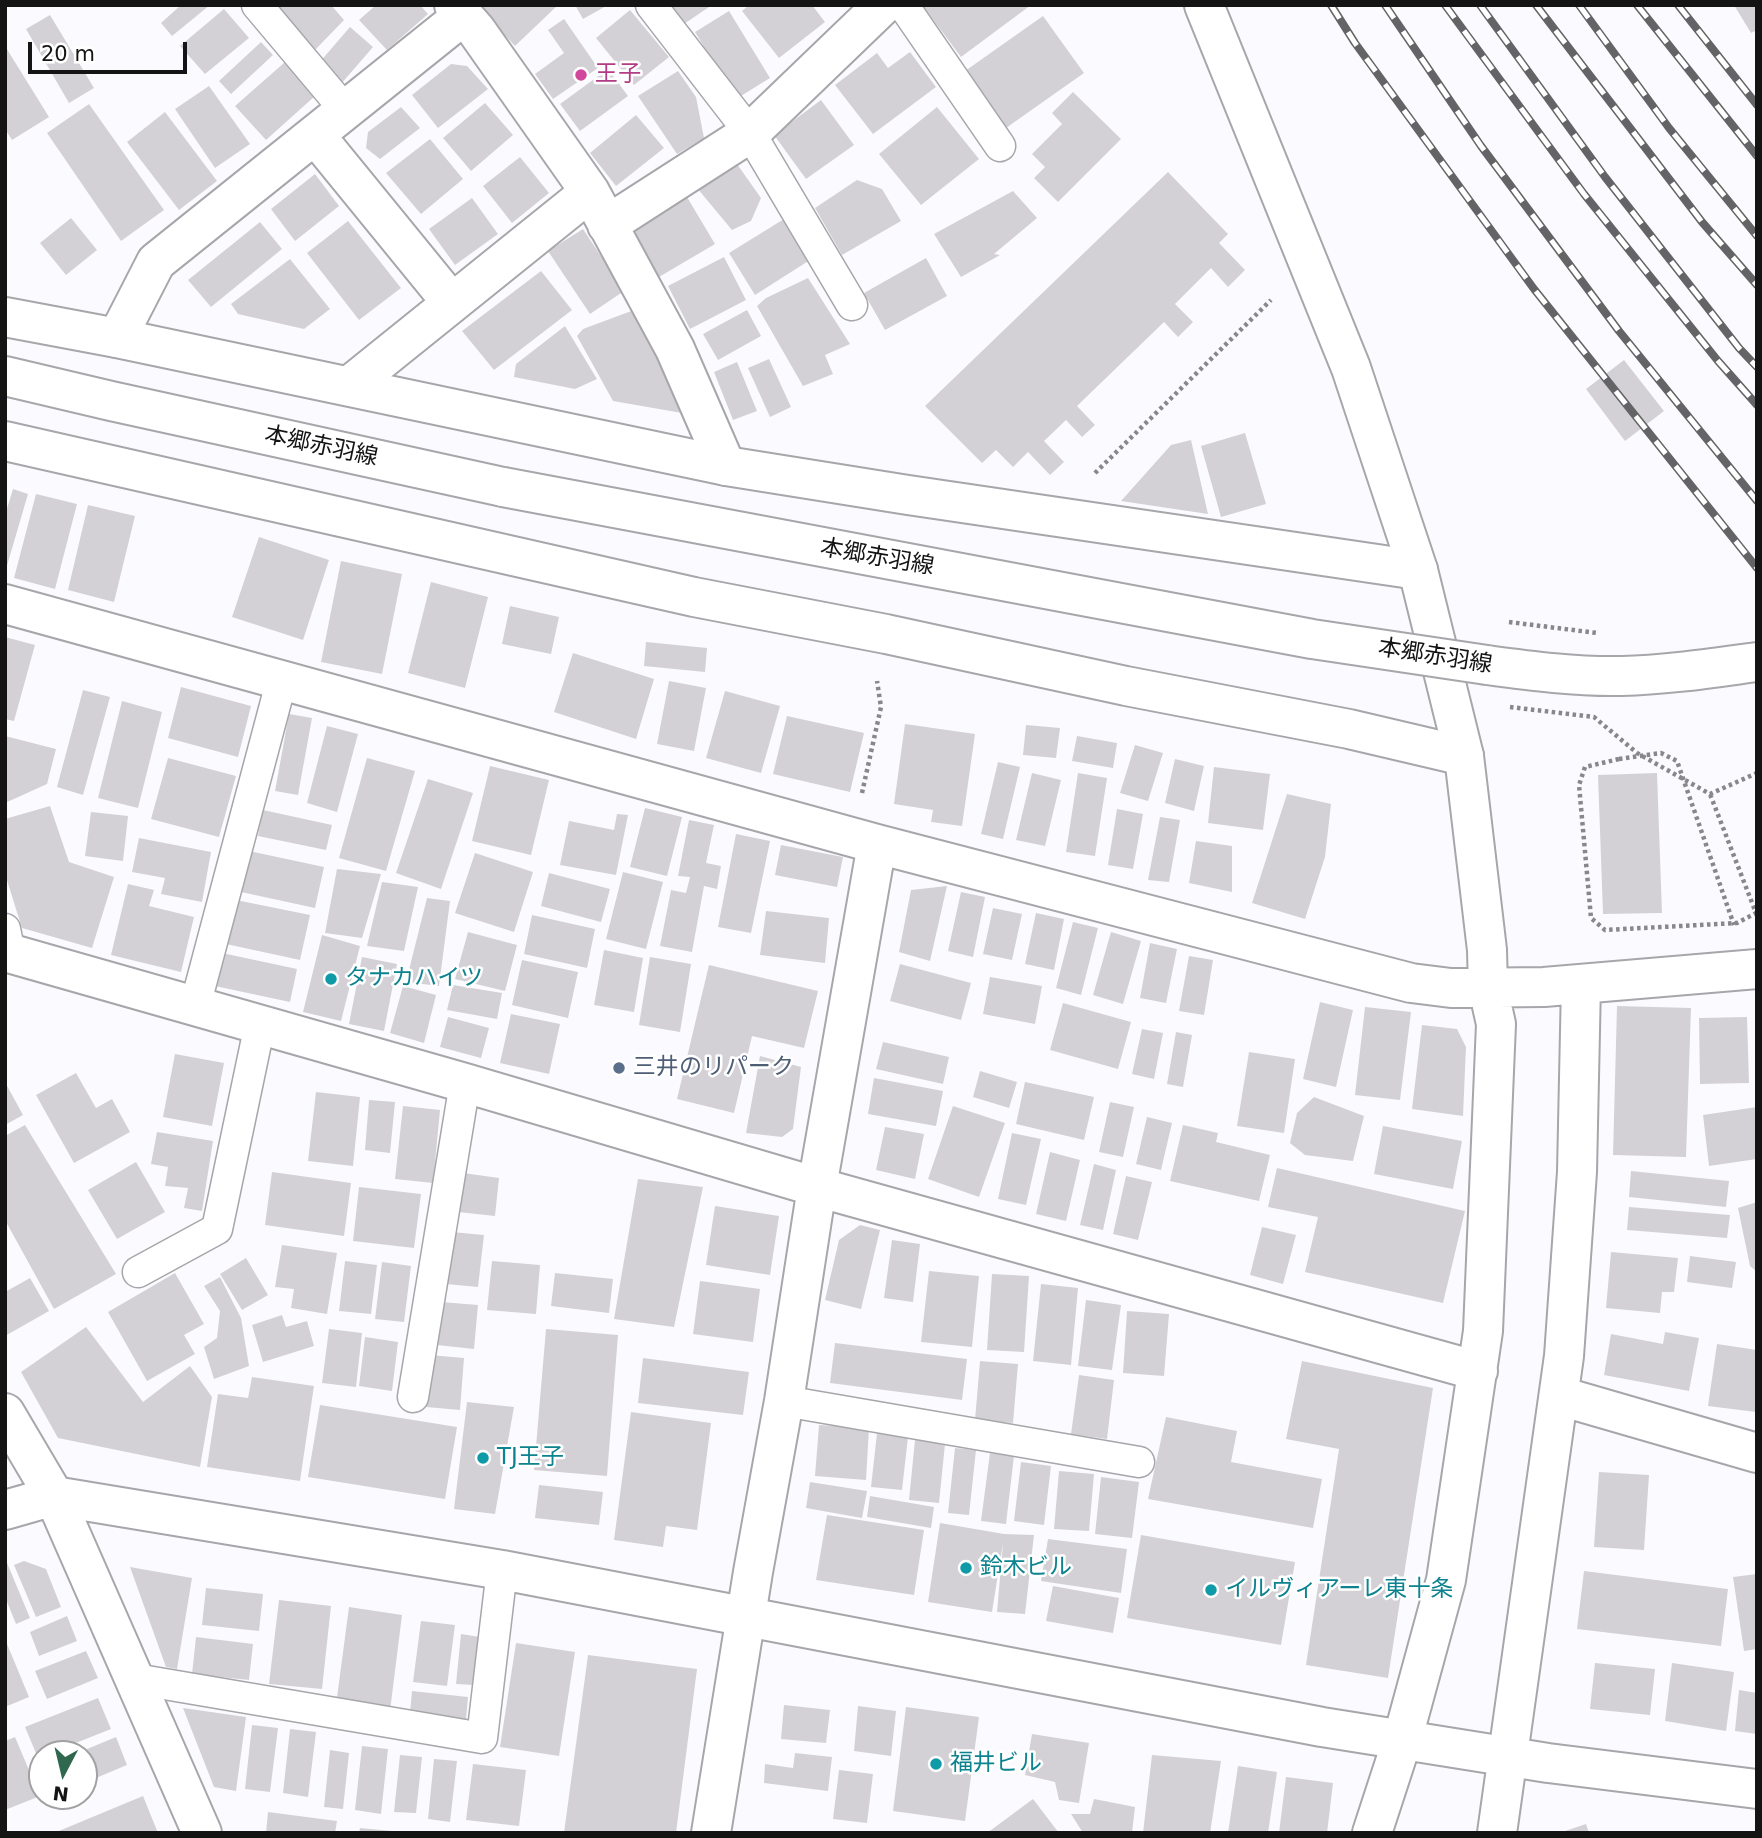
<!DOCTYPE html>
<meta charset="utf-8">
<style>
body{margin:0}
#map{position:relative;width:1762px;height:1838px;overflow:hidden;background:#fbfbff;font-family:"DejaVu Sans",sans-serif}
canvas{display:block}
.frame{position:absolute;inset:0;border:7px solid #141415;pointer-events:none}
.north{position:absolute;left:28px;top:1740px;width:70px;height:70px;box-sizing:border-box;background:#fff;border:2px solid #a1a1a1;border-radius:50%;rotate:187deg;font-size:19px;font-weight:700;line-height:28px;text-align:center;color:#141415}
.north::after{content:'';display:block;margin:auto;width:24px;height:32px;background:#2f674f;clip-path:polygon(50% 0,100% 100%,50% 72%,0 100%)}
.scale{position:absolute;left:28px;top:42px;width:159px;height:32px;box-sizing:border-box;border:4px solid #141415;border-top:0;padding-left:9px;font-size:21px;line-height:24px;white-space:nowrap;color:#141415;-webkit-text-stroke:5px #fff;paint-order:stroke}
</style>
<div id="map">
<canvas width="1762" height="1838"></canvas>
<div class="frame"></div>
<div class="north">N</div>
<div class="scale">20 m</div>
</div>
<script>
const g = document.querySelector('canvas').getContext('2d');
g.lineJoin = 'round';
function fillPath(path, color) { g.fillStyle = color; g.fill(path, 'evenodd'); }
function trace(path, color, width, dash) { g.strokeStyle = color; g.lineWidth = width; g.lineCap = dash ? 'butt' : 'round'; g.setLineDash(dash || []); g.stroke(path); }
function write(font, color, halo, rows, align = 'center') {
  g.font = font + ' "DejaVu Sans","Noto Sans JP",sans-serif'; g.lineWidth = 5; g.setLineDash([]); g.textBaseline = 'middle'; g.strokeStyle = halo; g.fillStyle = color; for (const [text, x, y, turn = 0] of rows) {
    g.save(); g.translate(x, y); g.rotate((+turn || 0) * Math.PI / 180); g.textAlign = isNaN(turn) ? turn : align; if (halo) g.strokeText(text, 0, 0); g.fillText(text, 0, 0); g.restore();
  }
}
fillPath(new Path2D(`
 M181,5H210L172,36L161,23Z
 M282,5H331L344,20L315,50L278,9Z
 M376,5H420L428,14L387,50L359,20Z
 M487,5H558L515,46L481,10Z
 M575,5H608L583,19Z
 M670,5H712L684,24Z
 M749,5H812L825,22L779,58L742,11Z
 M925,5H1031L961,57L923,6Z
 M1734,5H1757V30L1751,33Z
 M224,9L249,38L205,74L180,46Z
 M630,10L669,57L634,85L596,38Z
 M729,11L770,78L736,99L695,32Z
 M50,15L94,88L69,103L26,29Z
 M1043,16L1084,73L1006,128L965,71Z
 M564,19L598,68L553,99L535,74L564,53L548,30Z
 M350,27L373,47L341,84L318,64Z
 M261,42L273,55L231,94L219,81Z
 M5,46L49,117L12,140L5,129Z
 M910,52L936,87L873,134L835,85L877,53L888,68Z
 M285,62L315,96L266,140L235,106Z
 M451,64L467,66L488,89L438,128L412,95Z
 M608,69L628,96L580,131L560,104Z
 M678,71L696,97L704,138L677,154L638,96Z
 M209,86L250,144L215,168L175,109Z
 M1073,92L1121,139L1058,202L1034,178L1045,167L1032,154L1062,124L1052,113Z
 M821,100L854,145L806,179L774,135Z
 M485,103L513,135L471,171L443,138Z
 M89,104L164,210L121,241L47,133Z
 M401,107L420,128L380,159L366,148L368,132Z
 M937,107L979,159L921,205L879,154Z
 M165,112L217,181L179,210L127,142Z
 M636,115L664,148L616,186L590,153Z
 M430,139L463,179L421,214L386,173Z
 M520,157L549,193L512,223L483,186Z
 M737,164L761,198L751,221L732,230L697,188Z
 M1168,172L1228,234L1219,243L1245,270L1228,287L1211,268L1175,304L1193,322L1178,337L1164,322L1077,406L1095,425L1082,437L1066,420L1044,441L1064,462L1050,475L1028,452L1013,467L996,450L982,463L925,406Z
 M315,174L339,206L295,241L271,209Z
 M857,180L882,189L901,221L842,255L815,208Z
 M1013,191L1037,218L994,254L1000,255L961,277L934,234Z
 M684,192L715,244L659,277L628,225Z
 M472,198L498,234L455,265L429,229Z
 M71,218L97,250L66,275L40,243Z
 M784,219L810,260L755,295L729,253Z
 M348,221L401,288L359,320L307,253Z
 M260,222L282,249L211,307L188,280Z
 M583,229L624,291L590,314L548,251Z
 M724,257L746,300L690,329L668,286Z
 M926,258L947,296L885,330L864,293Z
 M290,259L330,309L304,329L238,314L231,304Z
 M541,271L572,310L494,370L462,331Z
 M808,278L850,344L825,355L833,374L803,386L757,306L766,298Z
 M634,310L685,390L682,413L613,401L577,336L583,329Z
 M747,310L761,336L718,360L703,334Z
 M565,326L597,379L575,389L514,377L516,364Z
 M769,359L791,407L770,417L748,368Z
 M1624,360L1664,411L1625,441L1586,389Z
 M737,362L757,411L733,420L714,372Z
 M1245,433L1266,504L1221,517L1201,446Z
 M1191,440L1208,514L1121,501L1171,445Z
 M13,489L28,494L6,569L5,515Z
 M36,494L77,504L55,589L14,578Z
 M88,505L135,516L114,602L68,590Z
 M259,537L329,560L303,640L232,617Z
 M341,561L402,574L382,674L321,662Z
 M431,582L488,597L465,688L408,673Z
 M510,606L559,617L551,654L502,644Z
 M5,637L35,645L14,721L5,719Z
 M646,642L707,648L705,672L644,666Z
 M573,653L654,679L636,739L554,712Z
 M669,681L706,688L694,751L657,744Z
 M181,687L251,706L238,757L168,738Z
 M83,690L110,697L83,795L57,787Z
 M725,691L780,706L761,773L706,758Z
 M122,701L162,712L138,808L98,798Z
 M289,714L312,718L298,795L275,791Z
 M787,716L864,733L850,792L773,774Z
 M905,724L975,734L962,826L931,822L933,810L894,804Z
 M1026,725L1060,728L1056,758L1023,755Z
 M327,726L358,734L337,812L307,803Z
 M5,736L56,749L47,784L5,803Z
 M1077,736L1117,743L1113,768L1072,761Z
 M1135,745L1163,753L1148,801L1120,793Z
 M168,758L236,776L219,837L151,819Z
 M367,758L415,771L386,871L339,858Z
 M1175,759L1204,766L1194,811L1165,803Z
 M998,762L1020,767L1003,839L981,834Z
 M490,766L549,780L531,855L472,841Z
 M1214,767L1270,774L1263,830L1208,823Z
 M1032,773L1061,780L1045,846L1016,840Z
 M1078,773L1107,778L1095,856L1066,852Z
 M1657,773L1662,913L1603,914L1598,775Z
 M428,779L473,793L441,889L396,873Z
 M1287,794L1331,804L1325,857L1305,919L1252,903Z
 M50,806L69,862L114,877L92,948L22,928L5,874V819Z
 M645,808L682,817L667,876L630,867Z
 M1117,809L1143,814L1133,869L1108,865Z
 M263,810L332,825L326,850L258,836Z
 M91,812L128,816L123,861L85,856Z
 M617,814L628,815L616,875L560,865L569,821L614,830Z
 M1160,817L1180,820L1169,882L1148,880Z
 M689,820L714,825L706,863L721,866L717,889L704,886L692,952L660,946L671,890L686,893L690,877L678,876Z
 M736,834L770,841L751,933L718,927Z
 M139,838L211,852L202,902L161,894L165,878L132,872Z
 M1196,841L1232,846V892L1189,883Z
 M781,845L843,857L837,887L775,875Z
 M249,851L324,867L315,908L241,892Z
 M475,853L533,872L514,932L455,913Z
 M337,869L381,874L362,938L325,933Z
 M623,872L663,882L646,949L606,939Z
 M549,873L610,889L601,922L541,906Z
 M382,882L418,887L404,951L367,946Z
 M128,884L154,890L149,906L194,917L181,972L111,955Z
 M947,886L930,961L899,952L911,890Z
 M961,892L985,897L973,957L948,951Z
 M427,898L450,901L439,986L406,982Z
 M236,900L310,915L300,960L226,944Z
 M993,908L1022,914L1012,960L983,954Z
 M766,911L829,918L825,963L760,955Z
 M1036,913L1064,919L1054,970L1025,964Z
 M532,915L595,929L587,968L524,954Z
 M1073,922L1098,928L1081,995L1056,988Z
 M468,932L517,945L505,991L455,979Z
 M1111,932L1141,941L1123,1004L1093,995Z
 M322,935L360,946L341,1021L303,1012Z
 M1150,943L1177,949L1166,1003L1140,998Z
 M604,950L643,958L634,1012L594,1005Z
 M222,953L297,969L290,1002L215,986Z
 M1189,956L1213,960L1204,1015L1179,1011Z
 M362,957L397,964L384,1031L349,1024Z
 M650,957L691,964L680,1032L639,1025Z
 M522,960L578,972L568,1018L512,1005Z
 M900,964L971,983L961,1020L890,1001Z
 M709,965L818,991L804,1048L752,1036L734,1113L677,1099Z
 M990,977L1042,986L1035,1024L983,1014Z
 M453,985L502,993L497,1019L447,1010Z
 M403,986L436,995L424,1043L390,1033Z
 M1320,1002L1353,1010L1336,1087L1303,1079Z
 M1063,1003L1131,1022L1118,1069L1050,1050Z
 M1617,1006L1691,1008L1686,1157L1613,1155Z
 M1365,1007L1411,1012L1400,1100L1355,1095Z
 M511,1014L560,1024L549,1074L500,1063Z
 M448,1017L489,1028L481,1058L440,1047Z
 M1747,1017L1749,1083L1700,1084L1699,1018Z
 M1422,1025L1457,1029L1466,1047L1463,1116L1412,1109Z
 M1142,1029L1163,1033L1154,1079L1132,1074Z
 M1176,1032L1192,1035L1183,1087L1167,1084Z
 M883,1042L949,1057L943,1084L876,1069Z
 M1249,1052L1295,1059L1284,1133L1237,1126Z
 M175,1054L224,1063L212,1126L163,1117Z
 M760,1056L801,1067L793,1129L782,1137L746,1133Z
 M980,1071L1017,1082L1009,1108L973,1097Z
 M76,1073L96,1108L112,1099L130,1132L74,1163L36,1095Z
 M874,1078L943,1091L936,1126L868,1114Z
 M5,1082L23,1115L5,1125Z
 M1025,1082L1094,1097L1084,1140L1016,1124Z
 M316,1092L360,1097L353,1166L308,1161Z
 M1314,1097L1364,1116L1353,1161L1305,1155L1290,1143L1297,1113Z
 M369,1100L395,1102L390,1153L365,1150Z
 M1110,1102L1134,1107L1123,1157L1099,1152Z
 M403,1106L440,1110L433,1183L395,1179Z
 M953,1106L1005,1123L979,1197L928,1179Z
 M1757,1107V1159L1709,1166L1703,1115Z
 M1147,1117L1172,1123L1161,1170L1136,1164Z
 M25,1125L116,1274L54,1309L5,1220V1136Z
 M1183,1125L1218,1133L1216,1142L1270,1155L1259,1201L1170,1181Z
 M1383,1126L1462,1141L1453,1189L1374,1174Z
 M885,1127L924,1134L915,1179L876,1170Z
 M157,1132L213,1141L202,1211L184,1208L188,1188L165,1186L168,1167L151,1164Z
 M1012,1133L1041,1139L1026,1205L998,1199Z
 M1050,1152L1080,1160L1066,1221L1036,1214Z
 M136,1162L165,1212L117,1239L88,1190Z
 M1094,1164L1116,1170L1103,1230L1080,1225Z
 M1277,1168L1465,1211L1443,1303L1305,1272L1318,1217L1268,1207Z
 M1631,1171L1729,1181L1726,1207L1629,1197Z
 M272,1172L351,1183L344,1236L265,1225Z
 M463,1173L499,1178L495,1216L458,1212Z
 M1126,1176L1152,1182L1138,1240L1113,1234Z
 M638,1179L703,1187L674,1327L614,1319Z
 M359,1187L421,1194L414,1248L353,1241Z
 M1757,1202V1272L1750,1266L1738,1208Z
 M715,1206L779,1216L770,1275L706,1265Z
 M1629,1207L1730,1215L1727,1238L1627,1230Z
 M860,1225L880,1230L861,1309L825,1300L839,1240Z
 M1262,1227L1296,1235L1283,1284L1250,1275Z
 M452,1232L484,1235L478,1287L446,1284Z
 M892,1240L920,1244L913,1302L884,1298Z
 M282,1245L337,1253L327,1314L291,1308L294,1289L275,1287Z
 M1611,1252L1678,1258L1674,1292H1662L1660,1313L1606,1308Z
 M1690,1256L1736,1262L1732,1288L1687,1282Z
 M246,1258L268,1295L242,1310L220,1274Z
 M345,1261L377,1265L371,1314L339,1311Z
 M492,1261L540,1265L536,1314L487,1310Z
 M382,1262L411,1266L404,1322L375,1319Z
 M929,1271L979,1276L972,1347L921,1342Z
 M175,1273L204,1324L184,1335L195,1354L147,1381L108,1312Z
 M555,1273L613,1279L609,1313L551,1306Z
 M992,1274L1029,1276L1024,1352L987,1350Z
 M220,1277L241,1318L249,1366L214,1379L204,1347L217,1338L220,1311L204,1286Z
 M30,1278L49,1311L5,1336V1292Z
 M700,1281L760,1289L753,1342L693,1334Z
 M1041,1284L1078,1288L1071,1365L1033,1361Z
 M1086,1300L1121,1305L1112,1370L1078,1366Z
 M441,1302L478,1305L474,1349L437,1345Z
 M1127,1311L1169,1314L1164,1376L1123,1373Z
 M282,1315L286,1327L307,1321L314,1346L263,1362L252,1325Z
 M86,1327L143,1402L190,1366L212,1397L200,1467L58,1438L21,1372Z
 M329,1329L362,1333L356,1387L322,1383Z
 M546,1329L618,1335L607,1476L534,1470Z
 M1665,1332L1699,1338L1689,1391L1604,1375L1611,1334L1663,1344Z
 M365,1337L398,1342L392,1391L359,1386Z
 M835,1343L967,1359L962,1400L830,1383Z
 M1717,1344L1757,1350L1756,1412L1708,1406Z
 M430,1355L464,1358L460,1410L426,1407Z
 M643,1358L749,1372L743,1415L638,1403Z
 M980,1361L1018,1364L1013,1423L975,1420Z
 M1302,1361L1433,1388L1388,1678L1306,1665L1339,1449L1286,1439Z
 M1079,1375L1114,1380L1107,1439L1071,1434Z
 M252,1377L314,1386L300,1481L207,1467L218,1394L248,1398Z
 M467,1402L514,1407L495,1514L454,1509Z
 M320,1405L457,1427L445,1499L308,1477Z
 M631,1412L711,1423L697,1530L666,1526L663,1547L614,1540Z
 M1166,1417L1237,1431L1231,1462L1322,1479L1313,1528L1148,1499Z
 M819,1425L869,1428L866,1480L815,1476Z
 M877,1433L908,1437L902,1490L871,1487Z
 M915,1440L945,1444L939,1503L909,1500Z
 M955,1448L976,1450L969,1515L948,1513Z
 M990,1453L1014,1456L1006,1524L981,1521Z
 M1021,1462L1051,1466L1044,1525L1014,1521Z
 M1059,1471L1094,1474L1089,1531L1054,1529Z
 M1599,1472L1649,1475L1644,1550L1594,1547Z
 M1101,1477L1139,1482L1132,1538L1095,1534Z
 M810,1482L867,1491L862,1518L806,1508Z
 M539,1485L603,1492L599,1525L535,1518Z
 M870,1496L934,1507L931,1528L867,1517Z
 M827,1515L924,1530L914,1595L816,1580Z
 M940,1523L1004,1534L1034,1535L1025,1614L997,1612L1003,1543L992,1612L928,1602Z
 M1141,1535L1295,1562L1281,1645L1127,1618Z
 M1048,1539L1127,1549L1121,1593L1041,1581Z
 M5,1558L30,1618L16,1624L5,1597Z
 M24,1561L46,1569L61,1607L36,1617L14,1565Z
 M130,1567L192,1578L177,1669L166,1667Z
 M1584,1571L1728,1589L1721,1646L1577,1629Z
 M1757,1574V1649L1744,1651L1733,1577Z
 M1053,1586L1119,1598L1113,1633L1046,1621Z
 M206,1588L263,1594L259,1631L202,1625Z
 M279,1600L331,1606L322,1689L269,1684Z
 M349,1607L402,1615L390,1711L336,1705Z
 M67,1616L77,1641L39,1656L30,1632Z
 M421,1621L455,1625L447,1686L413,1682Z
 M461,1634L480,1637L474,1685L456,1684Z
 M196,1637L253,1644L249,1680L192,1674Z
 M5,1639L29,1697L5,1707Z
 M516,1643L575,1652L559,1756L500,1747Z
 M86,1651L98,1678L47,1699L35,1671Z
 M588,1655L697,1669L676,1833H564Z
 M1595,1663L1655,1669L1650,1715L1590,1709Z
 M1672,1663L1734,1672L1726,1731L1665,1721Z
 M1739,1690L1757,1693V1734L1735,1731Z
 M412,1691L468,1697L466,1719L410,1713Z
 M98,1698L111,1729L48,1754H42L38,1758L25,1727Z
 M784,1705L830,1710L826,1743L781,1739Z
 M858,1706L896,1711L891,1756L854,1751Z
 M906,1707L979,1717L965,1821L893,1811Z
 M183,1708L246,1717L236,1791L214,1787Z
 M252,1725L278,1728L270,1792L245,1789Z
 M290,1729L316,1732L308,1797L283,1793Z
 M1032,1734L1089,1743L1079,1803L1059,1800L1055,1782L1025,1775Z
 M15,1737L40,1796L5,1810V1741Z
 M116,1737L127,1765L84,1783V1754H75Z
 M362,1746L388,1749L381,1814L355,1810Z
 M330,1750L349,1753L343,1809L324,1807Z
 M795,1753L832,1757L828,1791L764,1783L765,1764L793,1768Z
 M400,1755L422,1757L416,1813L394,1812Z
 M1152,1755L1221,1761L1210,1833H1143Z
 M434,1759L457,1761L450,1822L428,1819Z
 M473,1764L526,1770L519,1826L466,1820Z
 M1238,1766L1277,1772L1268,1833H1228Z
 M839,1770L873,1774L867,1823L833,1819Z
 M1286,1777L1333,1783L1327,1833H1279Z
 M143,1796L158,1833H54Z
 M1033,1799L1059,1833H987Z
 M1094,1799L1135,1807L1132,1833H1083L1071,1814H1090Z
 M268,1812L337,1821L335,1833H266Z
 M1586,1824L1589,1833H1562V1832Z
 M360,1828L392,1831V1833H359Z`), '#d3d1d5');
const lane = new Path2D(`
 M257,5L346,111
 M651,5L750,133L852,305
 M903,5L1000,146
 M5,929L10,953
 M195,1006L282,679
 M138,1272L217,1229L260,1024
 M413,1397L465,1083
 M784,1401L1139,1462
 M135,1679L482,1738L502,1570`);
const street = new Path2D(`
 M454,5L476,30L590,192L675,349L726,466
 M1204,5L1351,368L1418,570L1464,756L1487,950L1488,988L1496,1024L1483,1331L1446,1580L1402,1741L1372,1833
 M315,135L452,303
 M607,225L750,133L883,5
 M117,338L156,262L464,15
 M349,386L590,192
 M5,604L877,844L1411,983L1451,988L1544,987L1757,969
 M5,952L465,1083L817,1187L1478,1371
 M1560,1396L1757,1453
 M5,1413L54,1496L202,1833
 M711,1833L753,1572L784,1401L817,1187L877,844
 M1497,1833L1564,1356L1577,1172L1581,984`);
const secondary = new Path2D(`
 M5,317L117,338L726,466L908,495L1418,570
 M5,376L111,401L503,487
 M5,441L694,597L886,634L1126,686L1349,729L1464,756
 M1487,665C1531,671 1577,677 1622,676C1667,675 1712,668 1757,662
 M5,1510L54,1496L502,1570L1322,1727L1548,1763L1757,1789`);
trace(lane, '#a7a7ab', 33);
trace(street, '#a7a7ab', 42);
trace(secondary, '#a7a7ab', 42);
trace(new Path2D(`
 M1095,473L1271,300
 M1619,759L1661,753L1677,761L1734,925
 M862,793L881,707L877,681`), '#88888a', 4.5, [3.5, 3.5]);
trace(lane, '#fff', 30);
trace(street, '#fff', 38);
trace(secondary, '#fff', 38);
const rail = new Path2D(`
 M1331,5L1355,43L1534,289L1757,568
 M1385,5L1481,146L1619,331L1757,501
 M1445,5L1584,194L1718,361L1757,405
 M1480,5L1605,177L1739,348L1757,367
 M1536,5L1702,222L1757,285
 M1579,5L1669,128L1757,236
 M1637,5L1757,156
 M1678,5L1757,105`);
trace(rail, '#646466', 8);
trace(rail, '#fff', 5, [16]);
const secondaryBridge = new Path2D(`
 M503,487L1312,639L1487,665`);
trace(secondaryBridge, '#a7a7ab', 42, []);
trace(new Path2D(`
 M1509,622L1597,633
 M1510,707L1594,717L1637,753L1710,794L1757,773
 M1619,759L1585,767L1579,785L1591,918L1605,930L1737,923L1756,913L1710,794`), '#88888a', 4.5, [3.5, 3.5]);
trace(secondaryBridge, '#fff', 38);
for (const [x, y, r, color] of [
 [581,75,7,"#d1479c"],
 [331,979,7,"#0f9aa8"],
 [619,1068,7,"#5c6f8a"],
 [483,1458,7,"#0f9aa8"],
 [966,1568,7,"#0f9aa8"],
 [1211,1590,7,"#0f9aa8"],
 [936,1764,7,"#0f9aa8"]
]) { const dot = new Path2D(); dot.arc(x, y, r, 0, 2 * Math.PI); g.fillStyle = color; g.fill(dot); trace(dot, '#fff', 2.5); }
write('23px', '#b23c85', '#fff', [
 ["王子",595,75]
], 'left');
write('23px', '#141415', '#fff', [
 ["本郷赤羽線",321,447,12],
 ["本郷赤羽線",877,558,10],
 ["本郷赤羽線",1435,657,9]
]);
write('23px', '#0d838f', '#fff', [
 ["タナカハイツ",345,979],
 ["TJ王子",497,1458],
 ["鈴木ビル",980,1568],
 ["イルヴィアーレ東十条",1225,1590],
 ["福井ビル",950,1764]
], 'left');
write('23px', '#4e5e75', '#fff', [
 ["三井のリパーク",633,1068]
], 'left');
</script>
